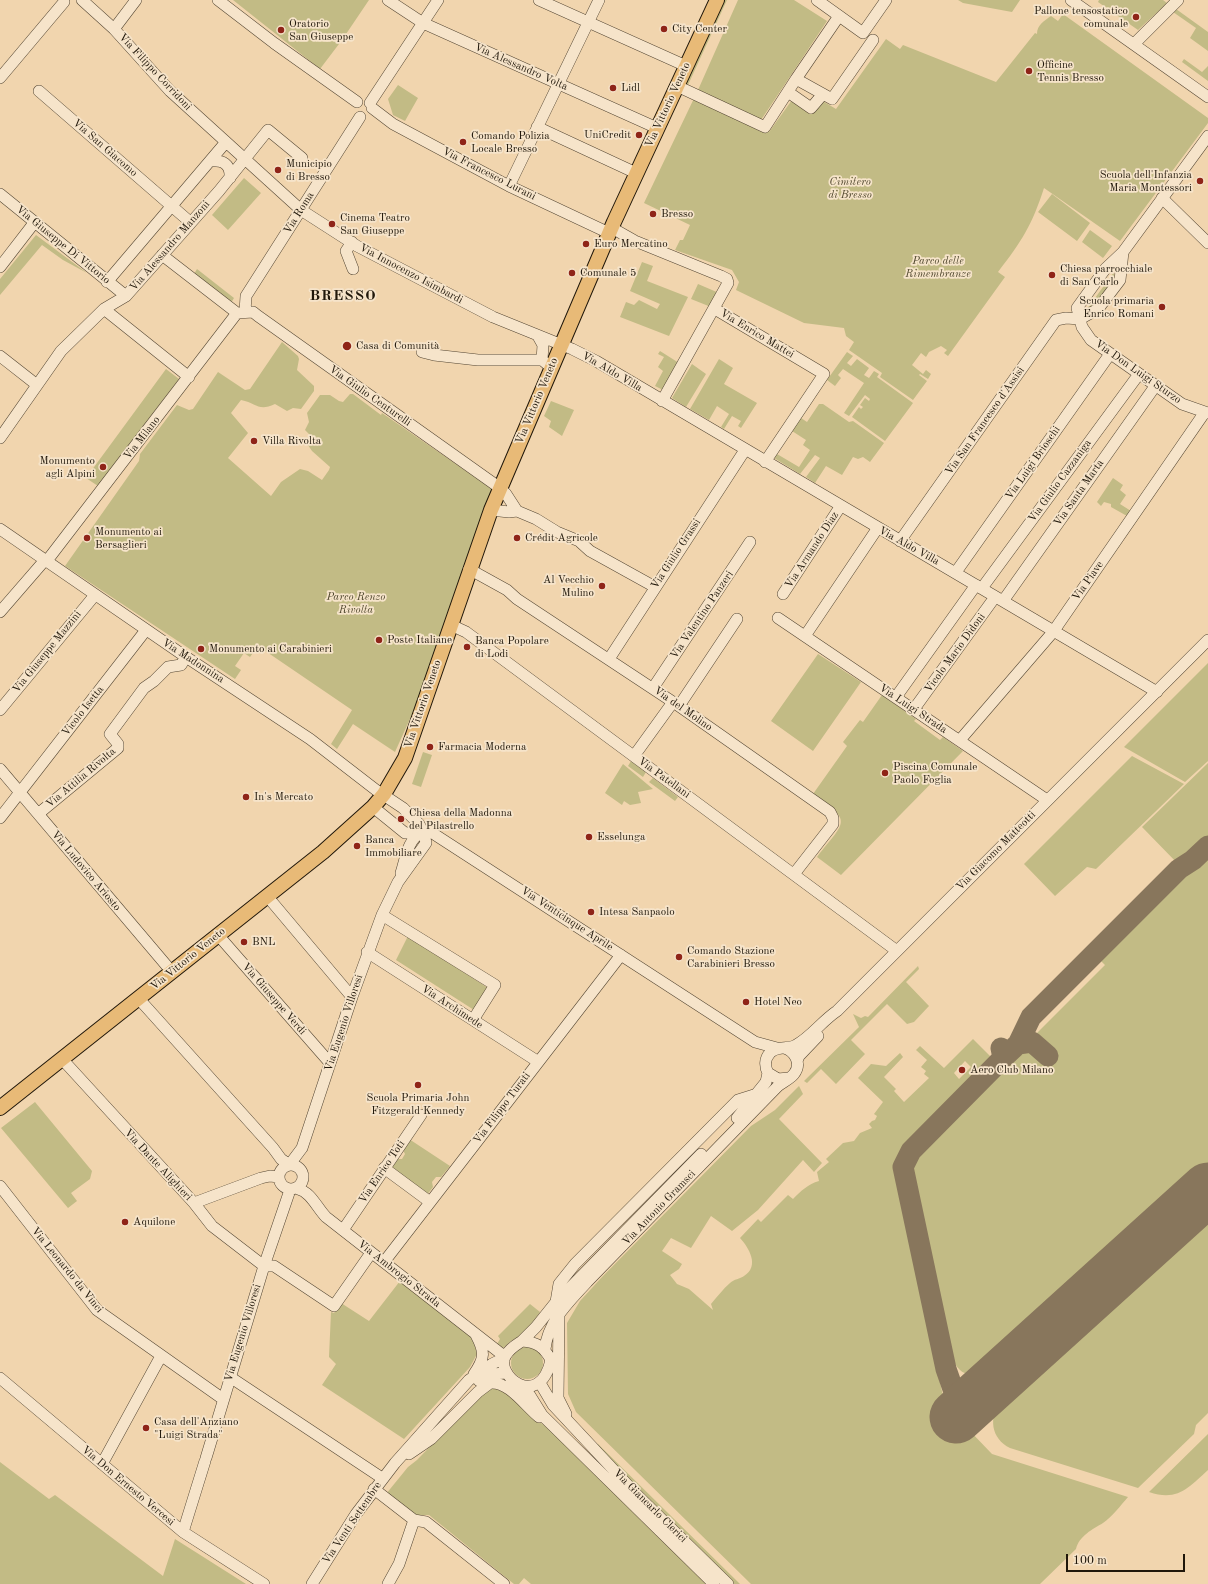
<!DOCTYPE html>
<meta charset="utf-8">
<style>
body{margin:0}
#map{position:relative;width:1208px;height:1584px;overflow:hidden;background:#f1d5ae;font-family:"Old Standard TT",serif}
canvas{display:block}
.scale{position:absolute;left:1066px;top:1554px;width:119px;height:18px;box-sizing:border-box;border:2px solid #20170a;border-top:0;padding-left:5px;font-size:12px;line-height:14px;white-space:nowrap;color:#20170a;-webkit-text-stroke:3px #f6e4ca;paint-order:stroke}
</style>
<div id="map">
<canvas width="1208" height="1584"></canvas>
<div class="scale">100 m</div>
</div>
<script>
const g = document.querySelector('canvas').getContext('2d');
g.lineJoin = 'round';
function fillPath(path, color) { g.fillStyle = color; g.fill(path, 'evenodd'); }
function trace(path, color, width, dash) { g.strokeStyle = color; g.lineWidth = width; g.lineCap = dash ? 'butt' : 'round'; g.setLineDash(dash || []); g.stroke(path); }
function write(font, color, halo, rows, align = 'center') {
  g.font = font + ' "Old Standard TT",serif'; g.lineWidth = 3.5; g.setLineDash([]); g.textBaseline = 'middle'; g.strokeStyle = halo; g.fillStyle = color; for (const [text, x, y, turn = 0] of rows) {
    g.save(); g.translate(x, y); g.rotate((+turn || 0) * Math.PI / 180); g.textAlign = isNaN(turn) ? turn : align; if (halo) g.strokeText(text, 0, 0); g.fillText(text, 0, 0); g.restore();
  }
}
fillPath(new Path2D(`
 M233,0H369L342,40L320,69Z
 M722,0H727L688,85L683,83Z
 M738,0H794L827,21L761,120L769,132L792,100L811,113L821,100L836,109L886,39L900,49L903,45L996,82L1035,33L1037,34C1037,25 1044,21 1051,16L1058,21L1063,14L1208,118V123L1120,241L1044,188C1032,225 1022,241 998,272L1005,277L948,356L944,353L947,350L941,346L929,352L926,357L921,353L912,365L923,374L926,370L931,374L928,379L920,374L919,375L927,381L913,400L880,377L882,373L849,350L854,342L846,336L844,328L804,323L736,290L739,282L732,270L675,250L680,240H683L690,225L644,203L698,90Z
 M958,0H1020L1012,12L963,3Z
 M1099,0H1163L1167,3L1138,30L1098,2Z
 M1176,9L1208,32V51L1190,38L1196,28L1173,12Z
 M1184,59L1202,72L1208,66V81L1182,62Z
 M398,85L418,98L405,121L393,115L388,99Z
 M244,178L261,193L228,230L212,215Z
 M1052,194L1090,223L1077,241L1038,212Z
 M1090,230L1112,246L1103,258L1082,242Z
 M36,235L87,273L63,260L42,245L0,295V279Z
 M642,262L653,266L647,281L688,297L669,336L620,317L626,302L634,305L639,300L657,309L660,304L630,291Z
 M197,269L234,298L231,303L194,274Z
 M1114,272L1115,280L1093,309H1087Z
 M698,284L719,293L711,307L691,299Z
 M282,342L298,356L299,359L297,370L314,386V391L301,409L293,408L287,411L275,404C258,412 257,403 241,400L231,413L248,433L228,458L271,496L281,482L300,469L308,471L322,480L329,470L330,467L312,451L308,445L312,437L305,430L309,422L307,413L320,395H330L339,401L343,402L350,394H353L381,415L382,413L492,489L414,710L395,752L353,724L337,749L331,744L352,710L258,646L250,657L244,653L235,666L241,670L235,679L65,566L139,461L140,454L177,405L189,410L193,409L218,372L245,390L250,389Z
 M660,351L679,363L663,390L655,386L663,371L658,367L664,357L658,354Z
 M847,352L853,356L847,363L851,366L857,359L869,368L864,375L869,378L874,371L879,374L877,377L913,403L885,441L852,417L859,407L861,409L863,407L860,405L865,398L869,401L870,399L865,395L849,416L844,413L864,383L843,369L838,375L841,378L835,386L827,380Z
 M719,359L733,368L724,384L757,403L741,428L738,426L741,421L732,416L724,429L721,427L729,414L717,406L709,420L690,409Z
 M692,364L706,374L686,407L672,398Z
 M166,369L179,379L98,486L86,478Z
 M551,401L574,410L562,436L549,427L551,421L544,416Z
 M819,404H823L849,422L853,421L884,443L870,462L863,457L858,459L853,457L842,475L826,466L815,483L806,477L820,458L815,455L800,474L774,458L777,454L799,467L810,450L803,445L806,440L792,431L801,418L807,422Z
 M1113,478L1123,485L1120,490L1126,495L1120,504L1131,511L1127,516L1111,507V504L1104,502L1101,506L1097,502Z
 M818,654L861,682L813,751L771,721Z
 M1208,663V761L1185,782L1124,747Z
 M882,695L916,719L914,721L940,740L943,737L963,751L841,875L817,857C845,821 854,822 813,794L847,746L843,742L860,720L863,722Z
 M423,752L432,755L421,787L412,784Z
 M1132,756L1184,784L1096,869L1087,867L1055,896L1024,864Z
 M631,761L646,772L643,777L628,766Z
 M1208,763V839L1180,866L1142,827Z
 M623,764L653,789L638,792L641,803L630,805L624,801L622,805L605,793Z
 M653,778L678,797L675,801L649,782Z
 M1208,851V1163L980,1370C969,1380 957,1371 953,1359L914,1179L912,1167L914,1161L1034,1040L1032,1038L1105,965L1099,959Z
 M408,936L488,988L474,1010L396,960Z
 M918,966L919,969L906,982L929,1006L914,1022L907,1024L887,1004L851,1040L865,1054L836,1084L821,1069L807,1083L804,1081L859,1027L853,1014L861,1018L865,1016L868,1017Z
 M973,1039L992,1058L902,1149L895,1162L896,1180L945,1405L992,1454L1128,1497C1121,1505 1112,1517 1103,1523C1093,1529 1079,1536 1076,1549L1040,1584H751L576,1412L568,1394L567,1323L580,1301L602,1277L751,1126L775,1110L799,1086L803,1094L779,1119L822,1163L814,1172L803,1160L758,1210L732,1231L711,1216L691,1248L671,1238L662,1251L682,1264L679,1269L670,1275L677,1284L689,1289L713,1310L711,1304C717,1297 723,1289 730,1283C734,1279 740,1279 744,1276C760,1266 749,1248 740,1238L758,1219L761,1222L788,1195L793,1199C801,1191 808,1184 819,1181L817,1172L829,1162L826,1159L843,1143L854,1141L860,1133L872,1128L869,1124L872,1121L875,1120L877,1116L874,1114L883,1102L858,1078L871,1064L886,1066L900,1053L903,1057L884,1077L896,1089L894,1091L904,1102L929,1078L924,1074L926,1071L921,1067L927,1060L916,1050L920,1046L944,1068ZM965,1061L971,1067L959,1079L954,1073Z
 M35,1102L92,1171L90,1179L71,1193L77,1201L68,1208L1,1128Z
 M409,1139L450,1166L441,1177H436L432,1182L433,1187L427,1195L390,1167L396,1159H402L405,1154L402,1148Z
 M1208,1213V1413L1196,1425L1194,1434L1138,1488L1010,1448C991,1439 988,1417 1001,1401Z
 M400,1281L472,1334L477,1354L470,1367L404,1439L322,1385L336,1364L329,1357L331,1312L334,1313L341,1303L369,1321Z
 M530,1304L540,1312L526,1333L511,1341L503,1348L497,1344L500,1339L498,1336Z
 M511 1363a16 16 0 1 1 32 0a16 16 0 1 1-32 0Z
 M498,1387L506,1392L541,1423L567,1443L710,1584H531L524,1578L519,1584H514L429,1515H414L386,1494L408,1467L417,1460L485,1390Z
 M1208,1434V1470C1189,1487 1178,1502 1149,1492Z
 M598,1444L740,1584H730L596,1445Z
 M0,1462L49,1499L55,1495L163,1576L175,1539L246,1584H0Z`), '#c2bb85');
trace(new Path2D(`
 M1018,1044L1032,1042L1048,1056
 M1003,1058L1018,1044L1031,1017L1179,869L1193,860L1208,846
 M968,1406L953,1389L946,1369L903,1167L911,1151L1003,1058L1001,1048`), '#88765c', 21);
trace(new Path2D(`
 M956,1417L1208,1189`), '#88765c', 53);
const minor = new Path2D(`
 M82,0L114,29L170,91L301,210L357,246L493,317L572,349L596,361L1157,692
 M218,0L274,43L357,102
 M388,0L423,23L657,128
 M539,0L686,66
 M817,0L863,33L886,0
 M1071,0L1208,97
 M839,16L796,79L832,99L873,40
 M114,29L136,0
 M1134,44L1178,0
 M0,78L64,2
 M677,86L765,127L796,79
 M39,91L190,222
 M788,92L811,108L823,94
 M370,103L438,0
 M372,108L393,124L509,186L609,233
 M537,127L636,173
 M1208,136L1123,252L1106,268L1077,308L1082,327L1091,340L1182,404L1208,413
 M210,161C223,160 231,164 230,178
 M509,186L599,0
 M0,194L126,296
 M1162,198L1208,243
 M612,228L635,241L721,276L727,279L728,283L662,401
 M352,242L346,251L353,269
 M162,255L237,313
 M0,267L34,223
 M107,282L226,142
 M104,309L189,377
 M715,309L824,374L765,462
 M245,312L246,296L360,117
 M237,313L253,312L258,316L500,488L506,494L517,511
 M538,336L543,345L542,360
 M422,352L434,355L478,360H542L552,368
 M0,356L37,385
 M0,438L61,351L104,309L126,296L219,191L268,130L302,158
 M491,510L509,512L517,511L536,519L557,532L579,541L590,551L655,587
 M0,529L186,657L310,739L376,790L403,808L419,824L424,834L426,843L398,882L382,915L352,997L302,1148L290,1164
 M900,541L1056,320L1066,318L1080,319L1098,309L1120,280L1123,252
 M46,562L237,313
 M469,569L507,590L517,599L679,706L830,812L833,818V824L794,874
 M956,572L1110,354
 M982,588L1139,374
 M783,594L840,507
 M1003,601L1156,385
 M0,612L45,560
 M778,618L1047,800
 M451,625L466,632L897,951
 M805,636L877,529
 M609,659L745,450
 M653,688L750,542
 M896,697L976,585
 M679,706L737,619
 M914,709L995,597
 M0,710L95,595
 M960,740L1053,632L1205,412
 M634,756L673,702
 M0,769L172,972
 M373,807L405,833L431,832L437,836L755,1042L777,1048
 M38,814L118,748V744L110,734L144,688L154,681L168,667L181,665L186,657
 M0,818L146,630
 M401,873C406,858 407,840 422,832
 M267,896L352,997
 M382,915L495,985L473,1020
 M218,935L330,1063
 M367,952L537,1061
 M139,999L273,1148L281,1159L288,1164
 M62,1059L194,1203L261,1178L270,1176L279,1177
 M797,1061L799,1056L818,1036
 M789,1078L778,1079L768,1073C765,1067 764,1059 770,1053C777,1045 788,1050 796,1045C811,1037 822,1021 837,1011L1208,640
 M737,1118L766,1082L768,1073
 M279 1177a12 12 0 1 1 24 0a12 12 0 1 1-24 0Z
 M384,1168L430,1202
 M0,1186L97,1310L223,1399
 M298,1189C311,1192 317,1208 326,1217L504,1356
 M194,1203L212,1226L264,1266
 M343,1230L421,1115
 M384,1262L621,955
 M264,1266H274L334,1306L371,1253
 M556,1302L559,1284L575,1264L738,1100L757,1094
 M559,1315L558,1398L566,1414
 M522,1341L536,1327L556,1302L701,1154
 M522,1341C537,1342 544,1347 551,1360C539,1412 493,1374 506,1355C510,1348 516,1345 522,1341Z
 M545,1349C548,1321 569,1302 587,1282L778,1086C783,1082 790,1079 794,1074C802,1064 795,1051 784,1048
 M474,1374C485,1358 485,1352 476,1335
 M230,1377L382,1478
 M0,1378L183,1532L264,1584
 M479,1381L491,1374L507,1373
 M540,1383L553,1405L638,1496L728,1584
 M521,1385L529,1394L542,1415L714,1584
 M409,1454L431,1439L478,1392L490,1383C509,1381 525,1406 539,1417
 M206,1458L264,1266L290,1190
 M102,1464L161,1356
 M374,1489L414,1520L426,1522L504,1584
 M183,1532L205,1461
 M312,1584L356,1514L395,1463L469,1380L492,1364L504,1358
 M388,1584L399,1564L414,1520`);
const major = new Path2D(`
 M0,1108L323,852L373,807L384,794L405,758L491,510L614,222L717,0`);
trace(minor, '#544633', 12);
trace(major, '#20170a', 16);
trace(minor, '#f6e4ca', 11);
trace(major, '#e8ba77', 14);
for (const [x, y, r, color] of [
 [1136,17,4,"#8f2418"],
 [664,29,4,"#8f2418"],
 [281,30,4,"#8f2418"],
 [1029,71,4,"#8f2418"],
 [613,88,4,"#8f2418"],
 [639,135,4,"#8f2418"],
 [463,142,4,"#8f2418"],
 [278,170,4,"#8f2418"],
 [1200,181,4,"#8f2418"],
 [653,214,4,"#8f2418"],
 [332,224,4,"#8f2418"],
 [586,244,4,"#8f2418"],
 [572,273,4,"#8f2418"],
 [1052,275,4,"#8f2418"],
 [1162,307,4,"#8f2418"],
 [347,346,5,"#8f2418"],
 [254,441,4,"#8f2418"],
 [103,467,4,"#8f2418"],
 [87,538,4,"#8f2418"],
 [517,538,4,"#8f2418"],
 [602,586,4,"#8f2418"],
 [379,640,4,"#8f2418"],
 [467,647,4,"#8f2418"],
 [201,649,4,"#8f2418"],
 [430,747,4,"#8f2418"],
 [885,773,4,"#8f2418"],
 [246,797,4,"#8f2418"],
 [401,819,4,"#8f2418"],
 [589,837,4,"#8f2418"],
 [357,846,4,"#8f2418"],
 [591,912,4,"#8f2418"],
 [244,942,4,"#8f2418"],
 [679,957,4,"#8f2418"],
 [746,1002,4,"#8f2418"],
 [962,1070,4,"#8f2418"],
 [418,1085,4,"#8f2418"],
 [125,1222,4,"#8f2418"],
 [146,1428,4,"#8f2418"]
]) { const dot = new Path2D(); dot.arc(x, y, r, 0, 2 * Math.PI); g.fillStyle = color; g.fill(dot); trace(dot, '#f6e4ca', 1.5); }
write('11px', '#20170a', '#f6e4ca', [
 ["Pallone tensostatico",1128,11,"right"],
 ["comunale",1128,24,"right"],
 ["Oratorio",289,24],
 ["San Giuseppe",289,37],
 ["City Center",672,29],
 ["Officine",1037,65],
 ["Tennis Bresso",1037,78],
 ["Lidl",621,88],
 ["UniCredit",631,135,"right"],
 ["Comando Polizia",471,136],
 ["Locale Bresso",471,149],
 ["Municipio",286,164],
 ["di Bresso",286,177],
 ["Scuola dell'Infanzia",1192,175,"right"],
 ["Maria Montessori",1192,188,"right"],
 ["Bresso",661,214],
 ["Cinema Teatro",340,218],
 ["San Giuseppe",340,231],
 ["Euro Mercatino",594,244],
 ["Chiesa parrocchiale",1060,269],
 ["di San Carlo",1060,282],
 ["Comunale 5",580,273],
 ["Scuola primaria",1154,301,"right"],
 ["Enrico Romani",1154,314,"right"],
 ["Casa di Comunità",356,346],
 ["Villa Rivolta",262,441],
 ["Monumento",95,461,"right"],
 ["agli Alpini",95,474,"right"],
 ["Monumento ai",95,532],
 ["Bersaglieri",95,545],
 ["Crédit Agricole",525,538],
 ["Al Vecchio",594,580,"right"],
 ["Mulino",594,593,"right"],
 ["Poste Italiane",387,640],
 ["Banca Popolare",475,641],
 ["di Lodi",475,654],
 ["Monumento ai Carabinieri",209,649],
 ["Farmacia Moderna",438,747],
 ["Piscina Comunale",893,767],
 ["Paolo Foglia",893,780],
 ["In's Mercato",254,797],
 ["Chiesa della Madonna",409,813],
 ["del Pilastrello",409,826],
 ["Esselunga",597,837],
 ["Banca",365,840],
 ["Immobiliare",365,853],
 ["Intesa Sanpaolo",599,912],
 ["BNL",252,942],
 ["Comando Stazione",687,951],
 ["Carabinieri Bresso",687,964],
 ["Hotel Neo",754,1002],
 ["Aero Club Milano",970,1070],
 ["Scuola Primaria John",418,1098,"center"],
 ["Fitzgerald Kennedy",418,1111,"center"],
 ["Aquilone",133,1222],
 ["Casa dell'Anziano",154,1422],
 ["\"Luigi Strada\"",154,1435]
], 'left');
write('11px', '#20170a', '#f6e4ca', [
 ["Via Alessandro Volta",521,67,24],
 ["Via Filippo Corridoni",155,72,47],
 ["Via Vittorio Veneto",668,105,-65],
 ["Via San Giacomo",105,148,41],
 ["Via Francesco Lurani",489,174,27],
 ["Via Roma",299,213,-58],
 ["Via Giuseppe Di Vittorio",63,245,39],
 ["Via Alessandro Manzoni",170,246,-49],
 ["Via Innocenzo Isimbardi",411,274,28],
 ["Via Enrico Mattei",757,334,31],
 ["Via Aldo Villa",612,372,30],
 ["Via Don Luigi Sturzo",1138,372,35],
 ["Via Giulio Centurelli",370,396,35],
 ["Via Vittorio Veneto",537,401,-67],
 ["Via San Francesco d'Assisi",985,421,-55],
 ["Via Milano",142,438,-52],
 ["Via Luigi Brioschi",1033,463,-55],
 ["Via Giulio Cazzaniga",1060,481,-54],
 ["Via Santa Marta",1079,493,-55],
 ["Via Aldo Villa",909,546,29],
 ["Via Armando Diaz",812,550,-57],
 ["Via Giulio Grassi",676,554,-57],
 ["Via Piave",1088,581,-55],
 ["Via Valentino Panzeri",702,615,-56],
 ["Via Giuseppe Mazzini",47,652,-51],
 ["Vicolo Mario Didoni",955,653,-54],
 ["Via Madonnina",193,661,33],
 ["Via Vittorio Veneto",423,704,-71],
 ["Via del Molino",683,709,35],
 ["Via Luigi Strada",913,709,34],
 ["Vicolo Isetta",83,711,-52],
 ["Via Attilia Rivolta",81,778,-40],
 ["Via Patellani",664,778,36],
 ["Via Giacomo Matteotti",996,851,-45],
 ["Via Ludovico Ariosto",86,871,50],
 ["Via Venticinque Aprile",567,919,33],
 ["Via Vittorio Veneto",188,959,-39],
 ["Via Giuseppe Verdi",274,999,49],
 ["Via Archimede",452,1007,33],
 ["Via Eugenio Villoresi",344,1023,-72],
 ["Via Filippo Turati",502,1108,-53],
 ["Via Dante Alighieri",158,1165,47],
 ["Via Enrico Toti",382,1172,-56],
 ["Via Antonio Gramsci",659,1208,-46],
 ["Via Leonardo da Vinci",67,1270,51],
 ["Via Ambrogio Strada",399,1274,38],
 ["Via Eugenio Villoresi",243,1333,-73],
 ["Via Don Ernesto Vercesi",128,1486,40],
 ["Via Giancarlo Clerici",650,1506,45],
 ["Via Venti Settembre",352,1523,-56]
]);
write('italic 11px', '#51482f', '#f6e4ca', [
 ["Cimitero",850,182],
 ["di Bresso",850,195],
 ["Parco delle",938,261],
 ["Rimembranze",938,274],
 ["Parco Renzo",356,597],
 ["Rivolta",356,610]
]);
g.letterSpacing = '1px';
write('bold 15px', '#20170a', '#f6e4ca', [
 ["BRESSO",343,296]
]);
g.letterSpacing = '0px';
</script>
